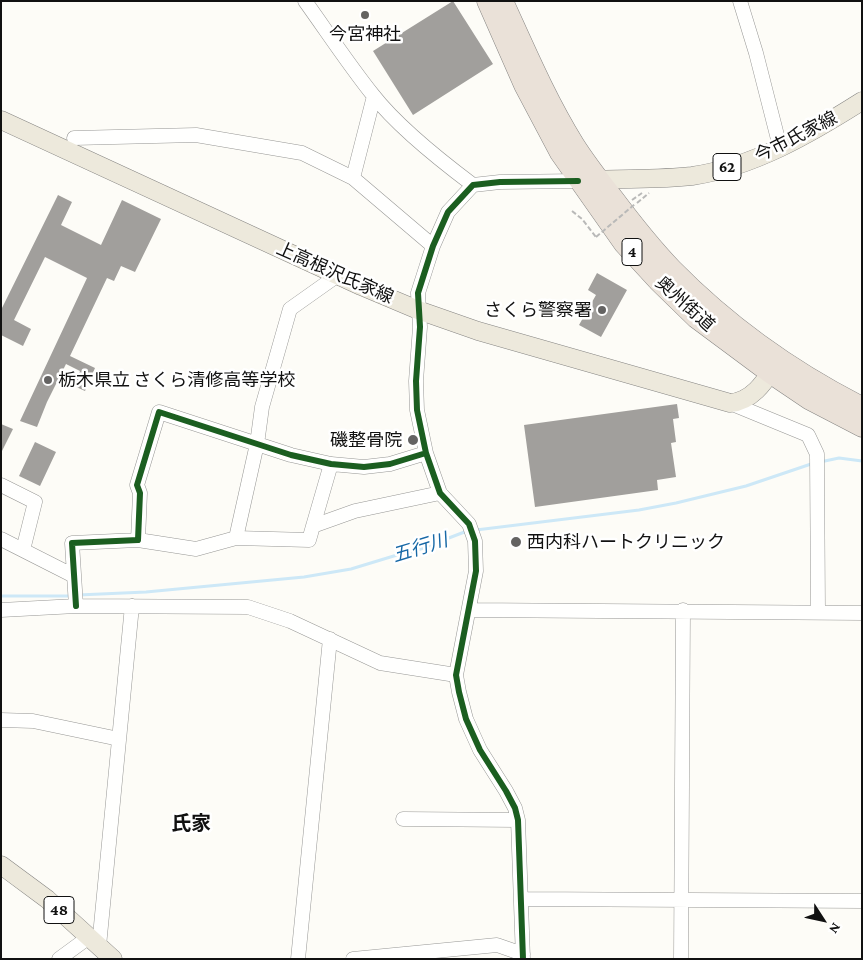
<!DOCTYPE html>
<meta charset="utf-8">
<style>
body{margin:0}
#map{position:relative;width:863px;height:960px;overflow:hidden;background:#fdfcf7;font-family:"Crimson Pro",serif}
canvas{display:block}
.frame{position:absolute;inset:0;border:2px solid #111;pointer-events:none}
.north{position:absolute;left:798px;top:895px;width:50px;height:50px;-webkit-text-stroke:4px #fff;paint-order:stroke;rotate:125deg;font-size:14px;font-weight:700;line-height:20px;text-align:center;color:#111}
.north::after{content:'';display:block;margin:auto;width:18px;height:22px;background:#111;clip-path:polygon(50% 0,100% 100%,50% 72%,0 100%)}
</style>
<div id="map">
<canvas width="863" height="960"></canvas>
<div class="frame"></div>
<div class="north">N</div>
</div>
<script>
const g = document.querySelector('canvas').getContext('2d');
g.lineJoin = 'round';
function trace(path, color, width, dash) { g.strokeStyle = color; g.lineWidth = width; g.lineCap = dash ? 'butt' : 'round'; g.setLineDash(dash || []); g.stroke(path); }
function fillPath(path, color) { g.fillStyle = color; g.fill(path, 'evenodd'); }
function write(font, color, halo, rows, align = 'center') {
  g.font = font + ' "Crimson Pro","Noto Sans JP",serif'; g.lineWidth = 5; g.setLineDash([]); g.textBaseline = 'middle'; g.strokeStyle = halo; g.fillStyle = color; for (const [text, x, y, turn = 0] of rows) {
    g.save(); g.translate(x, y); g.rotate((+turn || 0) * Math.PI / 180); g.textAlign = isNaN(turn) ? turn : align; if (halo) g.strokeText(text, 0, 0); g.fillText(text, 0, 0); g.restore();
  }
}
trace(new Path2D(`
 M820,462L839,458L862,461
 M476,530L639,510L676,503L746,486L814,463
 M78,595L146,592L304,577L351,569L397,555L410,553L467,531
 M1,596H72`), '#cde8f7', 3);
fillPath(new Path2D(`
 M453,1L493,64L413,115L373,51Z
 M58,195L72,202L61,225L101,245L122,200L161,219L135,272L121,266L114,281L107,278L70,356L95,368L85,391L74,386L80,371L66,364L47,402L37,427L20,421L87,278L45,257L14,320L31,329L23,346L1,335V310Z
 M597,273L627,290L601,337L579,325L596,295L588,290Z
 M677,404L679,418L673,419L676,442L671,443L676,477L657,480L658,490L535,507L524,425Z
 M1,424L13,429L1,453Z
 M35,442L56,452L40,486L19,476Z`), '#a19f9c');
const minor = new Path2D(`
 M305,1C328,33 349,65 373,95C398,127 441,161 473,185
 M740,1L756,53L780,147
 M74,138L196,135L302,153L353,178L433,246
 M353,178L374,96
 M730,403L808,435L817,454L818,612
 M1,485L35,502L23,550
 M313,526L355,511L440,493
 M236,538L309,540L331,464
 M1,539L74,576
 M138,540L196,549L236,538L257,444L262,407L290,309L338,275
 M76,606L72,543L138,540L140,493L137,485L159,412L291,455L331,464L364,467L390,464L426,453
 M1,610L76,606L248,607L290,621L380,663L456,675
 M469,610L862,613
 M1,720L33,721L119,739
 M403,819L518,820
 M522,899L862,901
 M99,946L132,606
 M59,959L89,937
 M298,959L330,639
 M353,959L497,945L523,954
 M523,959L518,820L515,808L506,791L480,750L466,719L459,692L456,675L476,571L475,541L469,524L440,493L426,453L417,410L416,381L420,327L418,293L433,246L448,212L473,185L500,182L578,181
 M681,959L683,610`);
const major = new Path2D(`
 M1,120L361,286L418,310L478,331L730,403C753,401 765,381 777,363
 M589,180C623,178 658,180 692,176C753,167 810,134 862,101
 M1,865L47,899L113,959`);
const highway = new Path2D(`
 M487,1L524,85L560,153L624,244L658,281L696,318L770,373L810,400L862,427
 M503,1C525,49 546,99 574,144C586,163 600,181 614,199C632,223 651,247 672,269C727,325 793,372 862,407`);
trace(minor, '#979795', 15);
trace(major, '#858482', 19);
trace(highway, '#858482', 21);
trace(new Path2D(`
 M632,200L642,193
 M637,203L649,193
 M572,211L582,219L596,237`), '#b9b9b8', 2, [5, 2.5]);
trace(minor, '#fffffe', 14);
trace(major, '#ede9dc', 18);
trace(highway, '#eae1d8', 20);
trace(new Path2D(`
 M596,237L635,204`), '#b9b9b8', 2, [5, 2.5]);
trace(new Path2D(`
 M76,606L72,543L138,540L140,493L137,485L159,412L291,455L331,464L364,467L390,464L426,453
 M523,959L518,820L515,808L506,791L480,750L466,719L459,692L456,675L476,571L475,541L469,524L440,493L426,453L417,410L416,381L420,327L418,293L433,246L448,212L473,185L500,182L578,181`), '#1b5e20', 6);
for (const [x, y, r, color] of [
 [365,15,5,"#646362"],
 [602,310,5,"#646362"],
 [48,380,5,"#646362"],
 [413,440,6,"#646362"],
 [516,542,6,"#646362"]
]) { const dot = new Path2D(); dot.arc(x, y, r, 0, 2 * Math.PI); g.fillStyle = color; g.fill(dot); trace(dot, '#fff', 2); }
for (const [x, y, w] of [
 [727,167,28],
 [632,252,20],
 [59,910,30]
]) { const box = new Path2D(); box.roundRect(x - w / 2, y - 13.5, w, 27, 4); g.fillStyle = '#fff'; g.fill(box); trace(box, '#111', 1); }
write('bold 16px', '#111', null, [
 ["62",727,167],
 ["4",632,252],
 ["48",59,910]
]);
write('18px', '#111', '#fff', [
 ["今宮神社",365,34,"center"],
 ["さくら警察署",592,310],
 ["栃木県立 さくら清修高等学校",58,380,"left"],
 ["磯整骨院",402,440],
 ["西内科ハートクリニック",527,542,"left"]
], 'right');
write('18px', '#111', '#fff', [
 ["今市氏家線",796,137,-27],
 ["上高根沢氏家線",335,273,24],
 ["奥州街道",685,304,42]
]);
write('italic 19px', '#1768a6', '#fff', [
 ["五行川",420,548,-17]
]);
write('bold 20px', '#111', '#fff', [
 ["氏家",191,824]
]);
</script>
